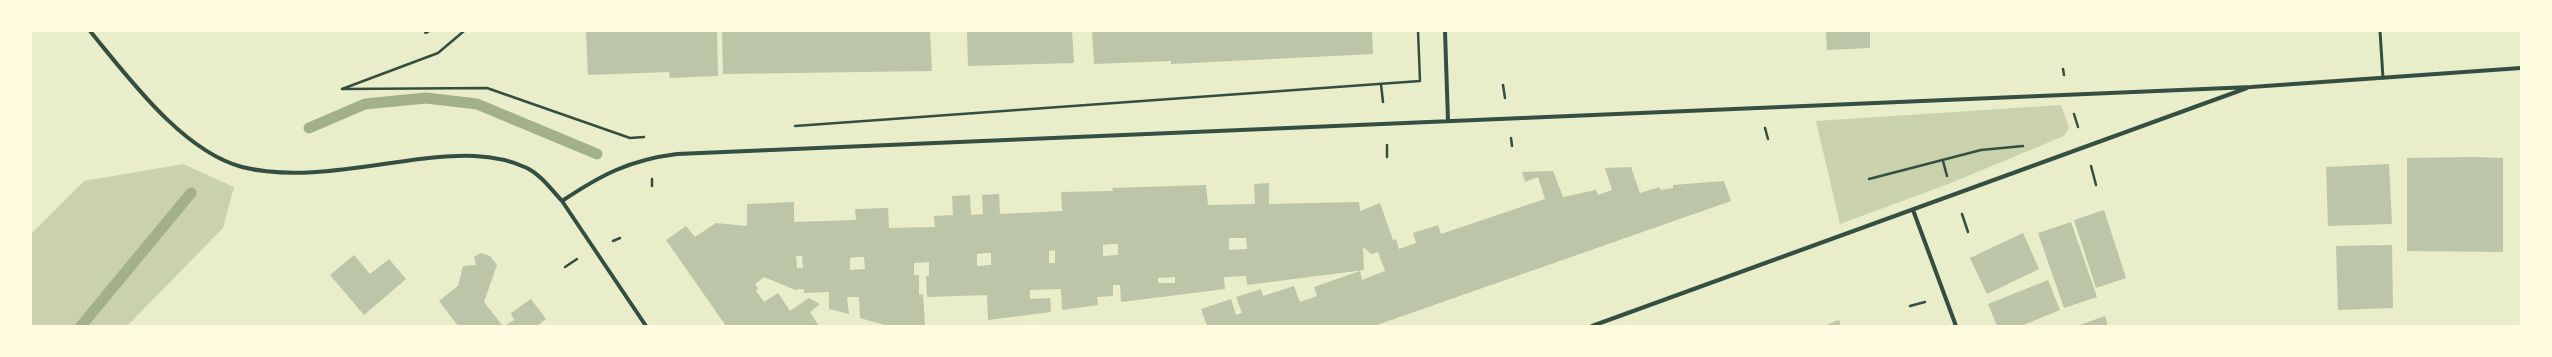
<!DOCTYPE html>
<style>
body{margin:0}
#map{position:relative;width:2552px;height:357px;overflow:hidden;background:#e9edc9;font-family:Manrope,sans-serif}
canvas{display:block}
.frame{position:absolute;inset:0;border:32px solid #fefae0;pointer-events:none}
</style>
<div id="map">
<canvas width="2552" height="357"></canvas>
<div class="frame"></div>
</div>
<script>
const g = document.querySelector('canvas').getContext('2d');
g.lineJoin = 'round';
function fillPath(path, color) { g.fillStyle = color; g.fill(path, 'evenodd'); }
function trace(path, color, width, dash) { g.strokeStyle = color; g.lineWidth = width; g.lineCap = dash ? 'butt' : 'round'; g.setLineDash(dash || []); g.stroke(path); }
fillPath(new Path2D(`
 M2061,105L2069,128L2064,136L1951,183L1840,224L1816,121Z
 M183,164L234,187L223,228L127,326H31V234L84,181Z`), '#cad2ad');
trace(new Path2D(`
 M309,128L365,104L426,98L477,104L597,154
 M81,326L191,193`), '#a3b18a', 11);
fillPath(new Path2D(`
 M586,31H717L718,76L670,78L669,72L588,75Z
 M722,31H930L932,71L723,74Z
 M967,31H1072L1074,63L968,66Z
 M1092,31H1372L1373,54L1171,64V61L1094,64Z
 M1826,31H1870V48L1827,50Z
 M2472,157L2503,158V252L2407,251V158Z
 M2389,164L2392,224L2328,226L2326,167Z
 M1631,167L1640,193L1660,187V190L1673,188V185L1724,181L1731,201L1374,326H1207L1201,309L1231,299L1236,315L1242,313L1236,297L1261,289L1263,296L1294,286L1300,302L1317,296L1314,287L1360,271L1362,280L1385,271L1378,252L1371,254L1363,247L1364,270L1247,285L1246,276L1224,277L1225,289L1121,302L1120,285H1113V296L1097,297L1098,305L1062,310L1061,289L1030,290V299L1050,298L1051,312L988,320L987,295L927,297L926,276H929V262L914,263V275H919V295L923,294L925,326H888L860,318L859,297H847L849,314L829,309V292L804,293V289H797L798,291L764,277L755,284L758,289L756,291L764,302L778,293L790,311L809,298L820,304L810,312L819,326H726L666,240L686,226L695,237L716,223L747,226V204L794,202V222L856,220L855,209L888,208L889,228L935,227L934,216L953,215L952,196L970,195L971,215L983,214L982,195L999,194L1000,214L1062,211L1061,192L1110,191H1113L1112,188L1206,185L1208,205L1255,204L1254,184L1269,183V204L1359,202L1360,211L1380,203L1393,240L1396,239L1399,249L1416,243L1413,233L1438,225L1441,234L1545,199L1538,177L1525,182L1522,172L1553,171L1563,197L1596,190L1598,195L1612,190L1605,168ZM1229,238H1246L1247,249L1229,250ZM1111,244H1118V255L1103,256V245ZM1055,250V263H1049V251ZM985,253H991V265L977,266V254ZM796,256H802L803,268H797ZM858,257H864L865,269L850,270V258ZM1175,277V283H1158V278Z
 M2104,210L2126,278L2096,288L2074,220Z
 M2071,222L2097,297L2064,308L2038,233Z
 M2023,233L2039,269L1987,294L1970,258Z
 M2392,245L2393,308L2338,310L2336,246Z
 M481,253L490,256L497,265L484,302L503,326H458L439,301L458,286L463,266L476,265L474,257Z
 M354,255L370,274L389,259L406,279L364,315L330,275Z
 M2048,280L2060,310L2021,326H1997L1988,304Z
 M531,299L546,319L537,326H504L514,320L511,313Z
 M2105,316L2108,326H2077Z
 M1839,320L1841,326H1824Z`), '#bcc5a7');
trace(new Path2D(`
 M464,31L438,53L342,89L487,88L630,138L644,137
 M2063,69L2064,75
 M1381,84L1383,102
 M1503,85L1505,98
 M2074,114L2078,127
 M795,126L1420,81L1418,31
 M1765,128L1768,139
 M1511,138L1512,146
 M1387,145V157
 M1943,161L1947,176
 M2091,166L2096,185
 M1869,179L1981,150L2023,146
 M652,186V179
 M1962,214L1968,232
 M613,241L620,238
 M565,267L577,259
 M1910,306L1925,302`), '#344e41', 2.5);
trace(new Path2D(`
 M2380,31L2383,78`), '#344e41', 3);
trace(new Path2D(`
 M90,31C128,77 182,151 242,167C298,181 363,166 420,159C456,155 493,152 527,168C541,175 551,189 562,201C601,175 629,160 677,154L2251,87L2521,68
 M1445,31L1448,121
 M426,32L428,31
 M562,201L646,326
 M1913,210L1956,326
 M1592,326L2247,88`), '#344e41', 4);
</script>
